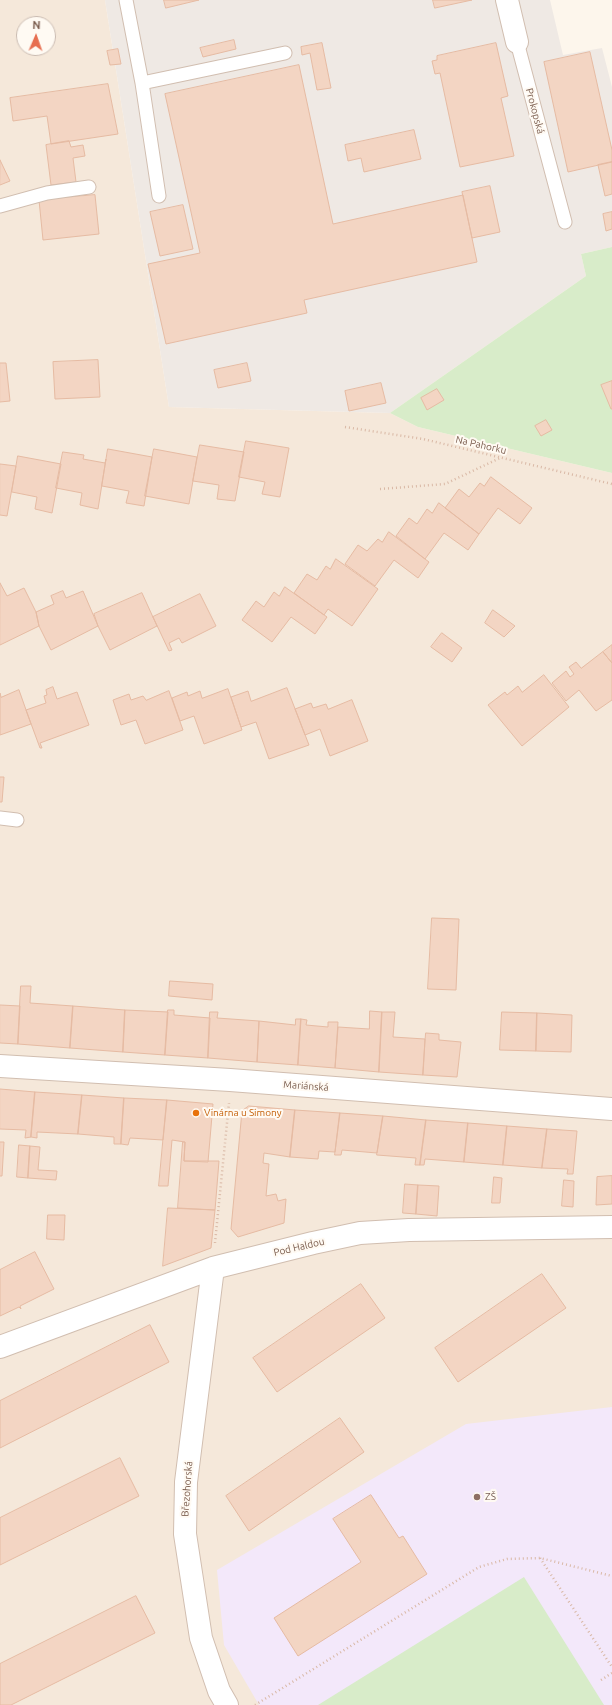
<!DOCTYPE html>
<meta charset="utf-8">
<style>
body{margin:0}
#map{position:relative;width:612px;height:1705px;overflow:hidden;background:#fdf6ec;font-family:Ubuntu,sans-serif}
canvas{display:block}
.north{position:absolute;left:16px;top:16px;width:40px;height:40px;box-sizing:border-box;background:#fffaf3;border:1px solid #cabbb1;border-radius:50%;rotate:2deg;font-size:11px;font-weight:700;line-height:16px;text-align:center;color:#7a5c4d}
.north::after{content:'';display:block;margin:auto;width:14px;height:18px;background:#e76f51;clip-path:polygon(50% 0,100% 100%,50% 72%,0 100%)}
</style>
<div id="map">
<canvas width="612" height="1705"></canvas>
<div class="north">N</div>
</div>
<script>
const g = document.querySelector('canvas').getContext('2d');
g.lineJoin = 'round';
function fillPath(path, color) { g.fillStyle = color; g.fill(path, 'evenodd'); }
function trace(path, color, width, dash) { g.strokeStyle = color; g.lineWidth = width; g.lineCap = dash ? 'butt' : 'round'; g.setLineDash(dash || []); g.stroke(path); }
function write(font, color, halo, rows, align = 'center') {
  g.font = font + ' Ubuntu,sans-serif'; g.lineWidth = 4; g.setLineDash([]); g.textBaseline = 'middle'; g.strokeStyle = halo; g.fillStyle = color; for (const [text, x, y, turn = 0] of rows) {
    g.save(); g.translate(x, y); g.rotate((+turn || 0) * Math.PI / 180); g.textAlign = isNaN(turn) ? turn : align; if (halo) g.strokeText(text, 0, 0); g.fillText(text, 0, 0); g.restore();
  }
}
fillPath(new Path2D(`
 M0,0H105L169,407L390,413L418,427L612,473V1705H0ZM24,24H48V48H24Z`), '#f5e8da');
fillPath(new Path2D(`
 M105,0H550L563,55L602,48L612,87V247L581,254L586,276L390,413L169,407Z`), '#efe9e4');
fillPath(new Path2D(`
 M612,1407V1705H259L224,1645L217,1570L466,1424Z`), '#f3e8fa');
fillPath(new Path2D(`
 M612,247V473L418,427L390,413L586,276L581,254Z
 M524,1577L604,1705H318Z`), '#d8ecc9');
const building = new Path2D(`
 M164,0H199L166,8Z
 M433,0H472L435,8Z
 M234,40L236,49L203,57L200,48Z
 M322,43L331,88L317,90L310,53L302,55L301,47Z
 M496,43L508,96L501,98L514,156L460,167L440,73L435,74L432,61L437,60V56Z
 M118,49L121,64L110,65L107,51Z
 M590,52L612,150V162L568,172L544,62Z
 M299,65L333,224L463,195L477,262L304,300L307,313L166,344L148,264L200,253L165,94Z
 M108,84L118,134L51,144L47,116L13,121L10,98Z
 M414,130L421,159L364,172L361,158L348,161L345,145Z
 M69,141L71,147L83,145L85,156L73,158L76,182L51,185L46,145Z
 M0,160L10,181L0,185Z
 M612,162V194L605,196L598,165Z
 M490,186L500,232L472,238L462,192Z
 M95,195L99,234L43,240L39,200Z
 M183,205L193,249L160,256L150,212Z
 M612,212V229L606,231L603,214Z
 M98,360L100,397L55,399L53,362Z
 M0,363H6L10,401L0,402Z
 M247,363L251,381L218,388L214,370Z
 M612,381V409H611L601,385Z
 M381,383L386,403L349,411L345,391Z
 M437,389L444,400L427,410L421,398Z
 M546,420L552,430L541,436L535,426Z
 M246,441L289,448L280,497L262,494L265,482L239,477Z
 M200,445L244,452L235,501L217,499L219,485L193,481Z
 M108,449L152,457L144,506L126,503L129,491L102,486Z
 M154,449L197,457L189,504L145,496Z
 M63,452L84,455L83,459L105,463L106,459L98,509L80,505L82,493L56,488Z
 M18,456L61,464L52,513L35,509L37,497L12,492Z
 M0,464L16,466L7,516L0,515Z
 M491,477L532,508L520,524L498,508L479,534L445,508L459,489L469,497L480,483L484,486Z
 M439,503L479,534L468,550L444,533L425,559L396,536L409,518L417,524L427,509L432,513Z
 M389,532L429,562L418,578L394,560L375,586L345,564L358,545L367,551L378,539L382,542Z
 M336,559L378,589L352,626L328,609L324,615L294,593L307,574L317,580L326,566L330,569Z
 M0,583L7,596L24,588L36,612L39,626L0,645Z
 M285,587L327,617L315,634L291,617L272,642L242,620L256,601L264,607L274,592L279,596Z
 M63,591L66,598L83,591L98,626L51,650L39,626L36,612L54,604L51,596Z
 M142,593L157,626L110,650L98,626L94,614Z
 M200,594L216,626L182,643L179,638L169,643L172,650L169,651L153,617Z
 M493,610L515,626L504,637L485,623Z
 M442,633L462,648L452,662L431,647Z
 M612,645V663L603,652Z
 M603,652L612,663V700L596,711L579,690L566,701L552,683L566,671L570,677L574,674L569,667L576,662L581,668Z
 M544,675L569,707L522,746L488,705L505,692L507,695L518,686L522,692Z
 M53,687L57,699L77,692L89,725L40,743L42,748H40L26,710L46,703L44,696L47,695L46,690Z
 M287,688L309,745L269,759L256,722L241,727L231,697L248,691L251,701Z
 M228,689L242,730L204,744L194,716L180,721L172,698L187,692L188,696L200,691L202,698Z
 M19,690L31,724L0,735V693L1,697Z
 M169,691L183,730L145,744L136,720L121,725L113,700L129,694L131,700L143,696L146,700Z
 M352,700L368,741L330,756L320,729L305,735L295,709L311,703L313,708L326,704L328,709Z
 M0,777H4L2,802H0Z
 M432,918L459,919L456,990L428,989Z
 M170,981L213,984L212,1000L169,996Z
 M21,986H31L30,1003L73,1006L70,1048L18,1044Z
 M0,1005L20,1006L18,1044L0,1043Z
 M73,1006L125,1010L123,1052L70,1048Z
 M125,1010L168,1012L165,1055L123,1052Z
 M168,1010H174V1015L210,1018L208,1058L165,1055Z
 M370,1011L382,1012L379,1072L335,1068L338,1027L369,1029Z
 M210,1012H218L217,1018L259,1021L257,1062L208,1058Z
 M382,1012H395L393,1037L425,1039L423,1075L379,1072Z
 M502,1012L537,1013L536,1051L500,1050Z
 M537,1013L572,1015L571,1052L536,1051Z
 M296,1019H301L298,1065L257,1062L259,1021L295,1025Z
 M301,1019L307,1020L306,1025L328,1027V1022H338L335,1068L298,1065Z
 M426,1033L439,1034V1040L461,1042L457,1077L423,1075Z
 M0,1089L35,1092L31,1137L25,1138L26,1130L0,1129Z
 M35,1092L82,1095L78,1134L37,1132V1138L31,1137Z
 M82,1095L124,1098L121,1144H114V1137L78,1134Z
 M124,1098L167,1100L163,1140L130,1138L128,1145L121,1144Z
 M167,1100L213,1104L208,1162L184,1161L185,1142L172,1140L168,1186H159Z
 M249,1106L295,1110L290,1157L264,1153L263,1163L269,1164L266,1196L276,1194L278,1201L286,1199L284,1223L238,1237L231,1229L242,1111Z
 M295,1110L340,1113L335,1152L319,1151L318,1159L290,1157Z
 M340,1113L383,1116L377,1153L342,1150L341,1155H335Z
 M383,1116L426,1120L420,1165H415L416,1158L377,1155Z
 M426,1120L468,1123L464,1162L425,1159L424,1165H420Z
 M468,1123L507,1126L503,1165L464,1162Z
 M507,1126L547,1129L542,1168L503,1165Z
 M547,1129L577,1131L573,1174H567L568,1169L542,1168Z
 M0,1142H4L2,1176H0Z
 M183,1142H185L184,1161H219L215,1210L178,1208Z
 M19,1145L30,1146L28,1178L17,1177Z
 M30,1146L40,1147L38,1170L57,1171L56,1180L28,1178Z
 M612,1176V1204L596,1205L597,1177Z
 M494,1177L502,1178L500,1203H492Z
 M564,1180L574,1181L573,1207L562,1206Z
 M405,1184L418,1185L416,1214L403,1213Z
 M418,1185L439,1186L437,1216L416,1214Z
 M168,1208L215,1210L211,1248L163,1266Z
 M48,1215H65L64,1240L47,1239Z
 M35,1252L54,1289L20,1306L21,1309L19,1307L0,1316V1270Z
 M542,1274L566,1308L458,1382L435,1348Z
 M361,1284L385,1318L277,1392L253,1358Z
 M150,1325L169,1362L0,1448V1401Z
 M340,1418L364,1452L249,1531L226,1496Z
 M120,1458L139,1496L0,1565V1518Z
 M371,1495L399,1538L403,1536L427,1574L298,1656L274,1618L361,1562L333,1519Z
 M136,1596L155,1633L11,1705H0V1664Z`);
fillPath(building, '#f3d5c3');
trace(building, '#e6bba3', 1);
const lane = new Path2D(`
 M126,0L142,83
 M517,42L565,222
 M159,196L142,83L285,53
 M0,206L47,193L89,187
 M0,818L17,820`);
const street = new Path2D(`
 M507,0L517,42
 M0,1066L230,1080L612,1109
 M213,1268L186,1482L185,1534L201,1638L219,1691L227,1705
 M0,1347L213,1268L313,1243L360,1233L409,1230L612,1227`);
trace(lane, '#d1beb0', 15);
trace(street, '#d1beb0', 24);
trace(new Path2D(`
 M345,427L423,439L612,484
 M380,489L445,484L500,458
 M215,1243L229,1103
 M540,1558L612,1667
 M601,1680L612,1673
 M255,1705L479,1567L507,1559L540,1558L612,1576`), '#d9b8a5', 2.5, [1, 3]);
trace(lane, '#fff', 13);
trace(street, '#fff', 22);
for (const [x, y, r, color] of [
 [196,1113,4,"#e8710a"],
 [477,1497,4,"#8d6e63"]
]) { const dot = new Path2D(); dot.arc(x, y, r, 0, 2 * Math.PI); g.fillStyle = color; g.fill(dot); trace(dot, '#fffaf3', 1.5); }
write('10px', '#7a5c4d', '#fffaf3', [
 ["Prokopská",535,111,75],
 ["Na Pahorku",481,445,13],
 ["Mariánská",306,1086,4],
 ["Pod Haldou",299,1247,-13],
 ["Březohorská",187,1489,-86]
]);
write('10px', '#c56008', '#fffaf3', [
 ["Vinárna u Simony",204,1113]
], 'left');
write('10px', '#785e54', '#fffaf3', [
 ["ZŠ",485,1497]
], 'left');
</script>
